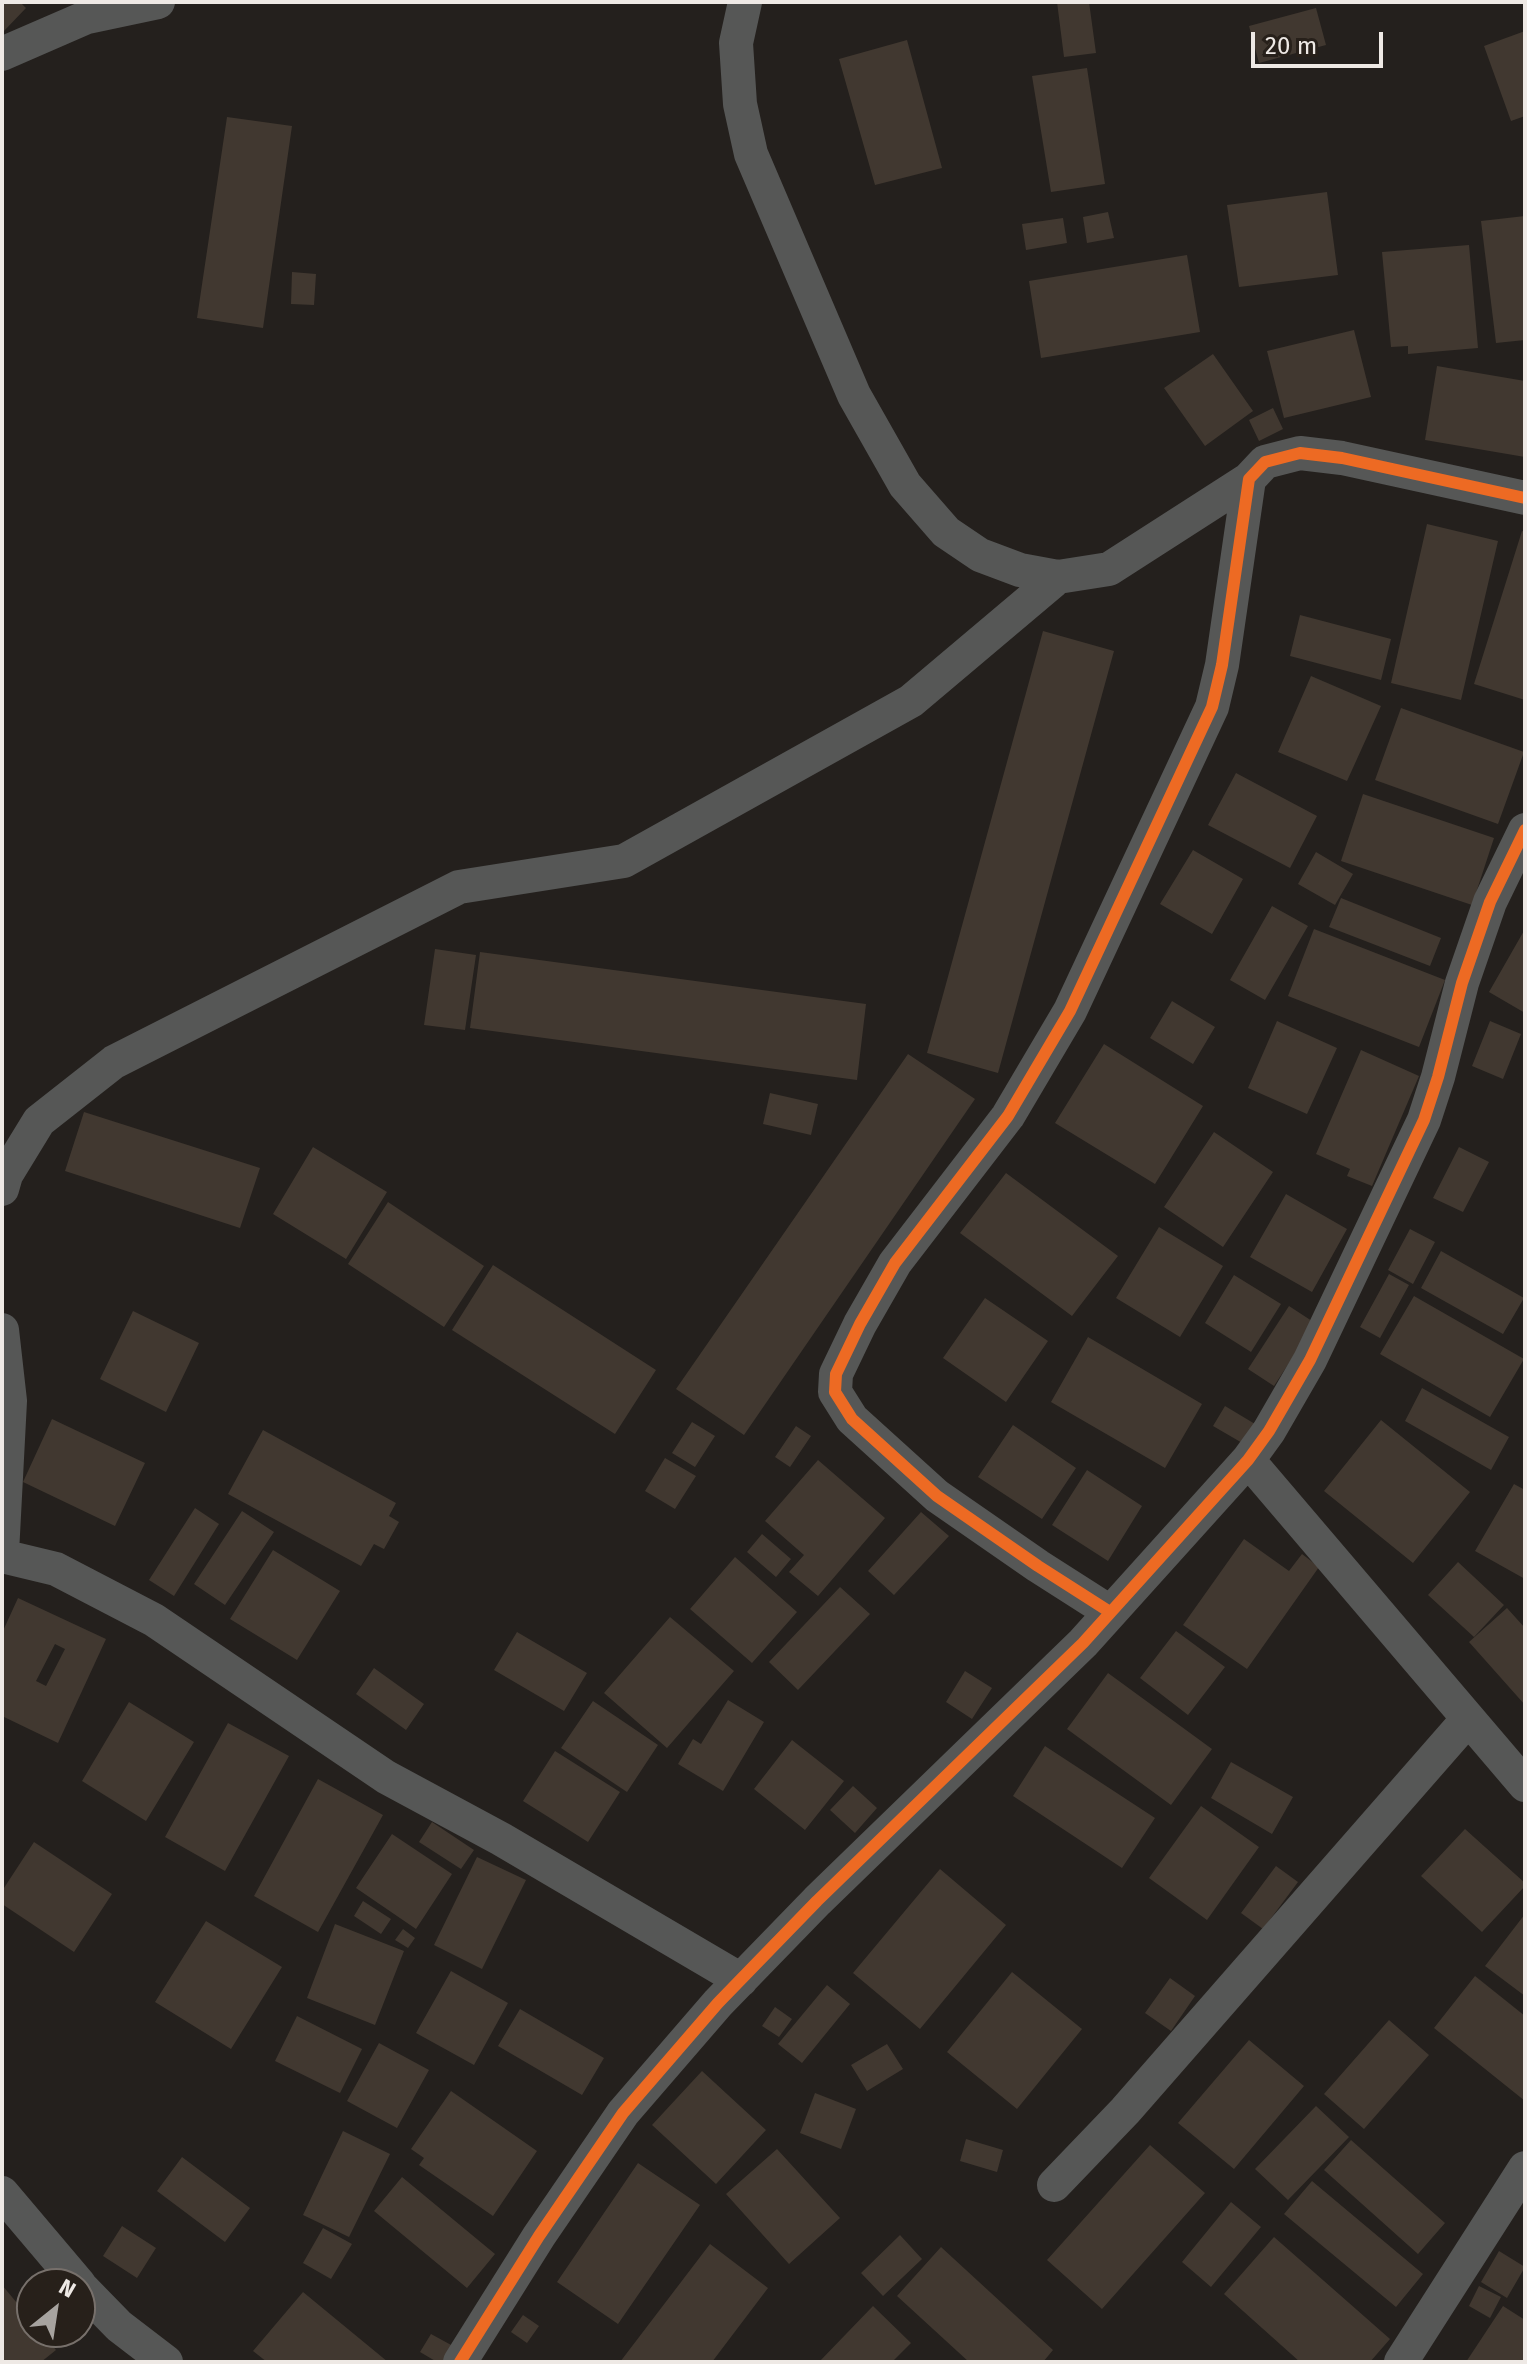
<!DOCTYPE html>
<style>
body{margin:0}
#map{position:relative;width:1527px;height:2364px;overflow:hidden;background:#24201d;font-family:"Fira Sans",sans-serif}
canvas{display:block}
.frame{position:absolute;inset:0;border:4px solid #eee9e5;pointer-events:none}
.north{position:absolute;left:16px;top:2268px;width:80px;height:80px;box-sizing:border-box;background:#27201a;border:2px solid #77706b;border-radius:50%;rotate:30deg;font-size:22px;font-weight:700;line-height:32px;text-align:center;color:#eee9e5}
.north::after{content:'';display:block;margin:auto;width:28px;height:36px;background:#a7a39f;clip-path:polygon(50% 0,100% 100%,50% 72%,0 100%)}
.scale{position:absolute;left:1251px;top:32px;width:132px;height:36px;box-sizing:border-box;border:4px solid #eee9e5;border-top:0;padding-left:10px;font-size:24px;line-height:28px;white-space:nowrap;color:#eee9e5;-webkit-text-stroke:6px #27201a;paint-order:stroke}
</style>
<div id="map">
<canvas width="1527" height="2364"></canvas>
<div class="frame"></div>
<div class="north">N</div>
<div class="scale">20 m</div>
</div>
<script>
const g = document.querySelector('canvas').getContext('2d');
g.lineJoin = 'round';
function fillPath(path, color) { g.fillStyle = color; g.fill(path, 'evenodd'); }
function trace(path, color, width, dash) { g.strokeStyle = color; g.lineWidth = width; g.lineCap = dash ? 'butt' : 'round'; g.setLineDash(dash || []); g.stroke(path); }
fillPath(new Path2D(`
 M2,2H20L26,8L4,31Z
 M1057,2H1089L1096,53L1064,57Z
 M1316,8L1326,45L1259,63L1249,26Z
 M1525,31V116L1511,121L1484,46Z
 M907,40L942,168L875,185L839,59Z
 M1087,68L1105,184L1051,192L1032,76Z
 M227,117L292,126L263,328L197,318Z
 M1327,192L1338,275L1239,287L1227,205Z
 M1108,212L1114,238L1087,243L1083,217Z
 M1525,216V340L1496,343L1481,221Z
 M1063,218L1067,243L1026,250L1022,224Z
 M1469,245L1478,348L1408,354V346L1391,347L1382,252Z
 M1187,255L1200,332L1041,358L1029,281Z
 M292,272L316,274L314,305L291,304Z
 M1354,330L1371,397L1284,418L1267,351Z
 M1213,354L1253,411L1205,446L1164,388Z
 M1437,366L1525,381V457L1425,440Z
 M1273,408L1283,429L1259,441L1249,420Z
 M1427,524L1498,541L1461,700L1391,683Z
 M1522,531L1525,532V700L1474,684Z
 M1300,615L1391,639L1381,680L1290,656Z
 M1043,631L1114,651L998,1073L927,1053Z
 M1311,676L1381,706L1347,781L1278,752Z
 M1401,708L1524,752L1498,824L1375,780Z
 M1236,773L1317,816L1290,868L1208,825Z
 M1363,794L1494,838L1472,905L1341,861Z
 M1193,850L1243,879L1212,934L1160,904Z
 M1316,852L1353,874L1335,905L1298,884Z
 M1341,898L1441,938L1430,966L1329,927Z
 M1272,906L1308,926L1265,1000L1230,980Z
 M1314,929L1445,980L1419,1047L1288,996Z
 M1525,929V1013L1489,992Z
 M435,949L476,955L465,1030L424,1025Z
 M480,952L866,1004L857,1080L470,1028Z
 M1172,1001L1215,1027L1193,1064L1150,1038Z
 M1277,1021L1337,1048L1307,1114L1248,1088Z
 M1490,1021L1521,1034L1503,1079L1472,1066Z
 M1104,1044L1203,1106L1155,1184L1055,1123Z
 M1361,1050L1419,1076L1372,1186L1347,1176L1350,1169L1316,1154Z
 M908,1054L975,1099L744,1435L676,1389Z
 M770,1093L818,1104L811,1135L763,1124Z
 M84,1112L260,1168L240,1228L65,1171Z
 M1214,1132L1273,1172L1223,1247L1164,1207Z
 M313,1147L387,1192L346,1259L273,1214Z
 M1459,1147L1489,1162L1463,1212L1433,1198Z
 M1006,1173L1118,1256L1072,1316L960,1233Z
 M1286,1194L1347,1229L1312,1292L1250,1257Z
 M388,1202L484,1266L444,1327L348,1264Z
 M1159,1227L1223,1266L1180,1337L1116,1298Z
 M1410,1229L1435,1242L1413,1284L1388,1270Z
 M1441,1251L1524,1298L1503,1334L1421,1288Z
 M493,1265L656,1370L615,1434L452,1330Z
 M1389,1274L1409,1285L1380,1338L1360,1327Z
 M1234,1275L1281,1304L1251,1352L1205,1323Z
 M1414,1296L1524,1359L1490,1417L1380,1354Z
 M985,1298L1048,1341L1006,1402L943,1358Z
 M1289,1306L1315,1323L1274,1386L1248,1369Z
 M133,1311L199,1343L166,1412L100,1379Z
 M1088,1337L1202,1404L1165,1468L1051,1402Z
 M1422,1388L1509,1437L1491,1470L1405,1421Z
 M1225,1406L1255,1424L1244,1444L1213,1426Z
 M52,1419L145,1463L115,1526L23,1482Z
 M1381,1420L1470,1492L1413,1563L1324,1491Z
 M692,1422L715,1436L695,1467L672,1453Z
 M1013,1425L1076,1468L1042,1519L978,1477Z
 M796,1426L811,1436L790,1467L775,1457Z
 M263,1430L396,1503L389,1516L399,1522L384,1549L374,1544L361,1566L228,1494Z
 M665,1458L696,1476L675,1509L645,1491Z
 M818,1460L885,1518L818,1596L789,1572L804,1555L765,1521Z
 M1087,1470L1142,1506L1108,1561L1052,1525Z
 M1514,1484L1525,1490V1579L1475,1551Z
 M195,1508L219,1524L174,1596L149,1580Z
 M242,1511L274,1532L225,1605L194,1584Z
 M921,1512L949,1536L894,1595L868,1571Z
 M762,1534L791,1559L776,1577L747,1552Z
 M1244,1539L1289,1571L1302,1554L1319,1567L1247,1669L1183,1625Z
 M273,1550L340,1591L297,1660L230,1619Z
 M735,1557L797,1612L752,1663L690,1609Z
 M1458,1562L1504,1605L1474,1637L1428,1595Z
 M840,1587L870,1614L798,1690L769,1662Z
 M18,1598L106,1639L58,1743L2,1716V1633ZM55,1644L65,1649L46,1686L36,1681Z
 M1507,1608L1525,1628V1705L1469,1642Z
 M670,1617L734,1671L667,1748L604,1693Z
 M1176,1631L1225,1667L1188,1715L1140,1678Z
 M517,1632L587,1673L564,1711L494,1670Z
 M374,1668L424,1704L406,1730L356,1694Z
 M965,1671L992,1688L972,1719L946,1702Z
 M1108,1673L1212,1749L1171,1805L1067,1729Z
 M728,1700L764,1722L723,1791L678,1764L693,1739L701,1744Z
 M593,1701L658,1745L627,1792L561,1748Z
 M129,1702L194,1742L146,1821L82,1781Z
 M228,1723L289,1756L225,1871L165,1837Z
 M792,1740L844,1781L805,1830L754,1789Z
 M1045,1746L1155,1818L1122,1868L1013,1796Z
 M555,1751L620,1792L588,1842L523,1801Z
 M1231,1762L1293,1797L1272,1834L1211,1798Z
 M318,1779L383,1815L318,1932L254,1896Z
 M853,1786L877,1808L855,1833L830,1810Z
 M1201,1806L1259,1847L1207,1920L1149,1878Z
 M432,1822L474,1850L461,1869L419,1842Z
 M1465,1829L1525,1883V1886L1482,1932L1421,1876Z
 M392,1834L452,1874L416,1929L356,1888Z
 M34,1842L112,1894L74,1952L2,1904V1891Z
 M477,1857L526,1880L482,1969L434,1945Z
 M1276,1866L1298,1882L1263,1929L1241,1913Z
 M940,1869L1006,1925L920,2029L853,1973Z
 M363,1901L391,1919L381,1934L354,1916Z
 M1525,1914V1996L1485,1966Z
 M206,1921L282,1967L231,2049L155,2002Z
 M335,1924L404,1951L375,2025L307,1998Z
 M403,1929L415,1938L408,1948L395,1940Z
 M451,1971L508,2003L474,2065L416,2033Z
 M1012,1972L1082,2029L1017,2109L947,2052Z
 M1475,1976L1525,2016V2101L1434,2028Z
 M1170,1978L1195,1996L1171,2031L1145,2013Z
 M827,1985L850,2004L802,2063L778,2044Z
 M775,2007L792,2019L779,2037L762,2026Z
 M520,2009L604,2058L582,2095L498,2046Z
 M297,2016L362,2049L340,2093L275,2061Z
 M1389,2020L1429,2055L1364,2129L1324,2094Z
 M1249,2040L1304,2086L1234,2169L1178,2123Z
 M379,2043L429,2070L397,2128L347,2101Z
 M887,2044L903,2069L867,2091L851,2065Z
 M702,2071L766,2130L716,2184L652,2125Z
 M451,2091L537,2151L493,2216L419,2165L424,2158L411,2149Z
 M815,2093L856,2109L841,2149L800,2133Z
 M1316,2106L1349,2137L1288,2200L1255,2169Z
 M343,2131L390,2154L349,2237L303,2215Z
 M966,2139L1003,2150L997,2172L960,2161Z
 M1351,2140L1445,2223L1418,2254L1324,2170Z
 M1150,2145L1205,2193L1102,2309L1047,2260Z
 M777,2149L840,2218L789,2264L726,2194Z
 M182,2157L250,2208L225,2242L157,2191Z
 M638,2163L700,2205L618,2324L557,2282Z
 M402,2177L495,2254L467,2288L374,2211Z
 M1312,2181L1423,2274L1396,2307L1284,2214Z
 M1231,2202L1261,2227L1211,2287L1182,2262Z
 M122,2226L156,2248L137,2278L103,2256Z
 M323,2228L352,2244L331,2279L303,2263Z
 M900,2235L922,2259L883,2296L861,2273Z
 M1274,2237L1390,2339L1370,2362H1300L1224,2294Z
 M710,2244L768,2288L712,2362H620Z
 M941,2247L1053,2350L1043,2362H969L897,2296Z
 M1499,2251L1525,2267L1507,2298L1481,2282Z
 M2,2285L32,2321V2332H41L56,2350L41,2362H2Z
 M1479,2286L1501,2297L1490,2318L1469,2306Z
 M303,2292L388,2362H267L253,2351Z
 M873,2306L911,2343L892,2362H819Z
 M1503,2306L1525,2320V2362H1466Z
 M523,2315L539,2326L527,2343L511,2332Z
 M431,2334L453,2346L444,2362H437L420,2352Z`), '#413830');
trace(new Path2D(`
 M745,2L736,43L740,104L751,154L854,395L905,485L946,532L980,555L1020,570L1058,577L1109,569L1249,479
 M2,54L87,17L158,2
 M2,1189L6,1175L39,1121L114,1062L459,887L624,861L911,701L1058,577
 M2,1330L10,1401L2,1553
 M1248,1460L1525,1785
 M2,1556L56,1569L154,1620L386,1777L501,1839L741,1980
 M1110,1612L1038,1566L937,1496L852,1419L835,1392L836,1374L860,1324L895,1263L1008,1116L1070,1011L1212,707L1222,665L1249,479L1265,462L1300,453L1342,458L1525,498
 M1054,2185L1125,2111L1468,1719
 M2,2193L79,2284
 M80,2286L119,2326L166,2362
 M460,2362L539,2236L623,2113L718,2003L817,1901L1083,1643L1248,1460L1269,1431L1310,1360L1424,1120L1438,1077L1462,983L1490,902L1525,830
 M1401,2362L1525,2168`), '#565756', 34);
trace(new Path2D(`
 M1110,1612L1038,1566L937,1496L852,1419L835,1392L836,1374L860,1324L895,1263L1008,1116L1070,1011L1212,707L1222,665L1249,479L1265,462L1300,453L1342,458L1525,498
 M460,2362L539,2236L623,2113L718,2003L817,1901L1083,1643L1248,1460L1269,1431L1310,1360L1424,1120L1438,1077L1462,983L1490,902L1525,830`), '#ed6a23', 12);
</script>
